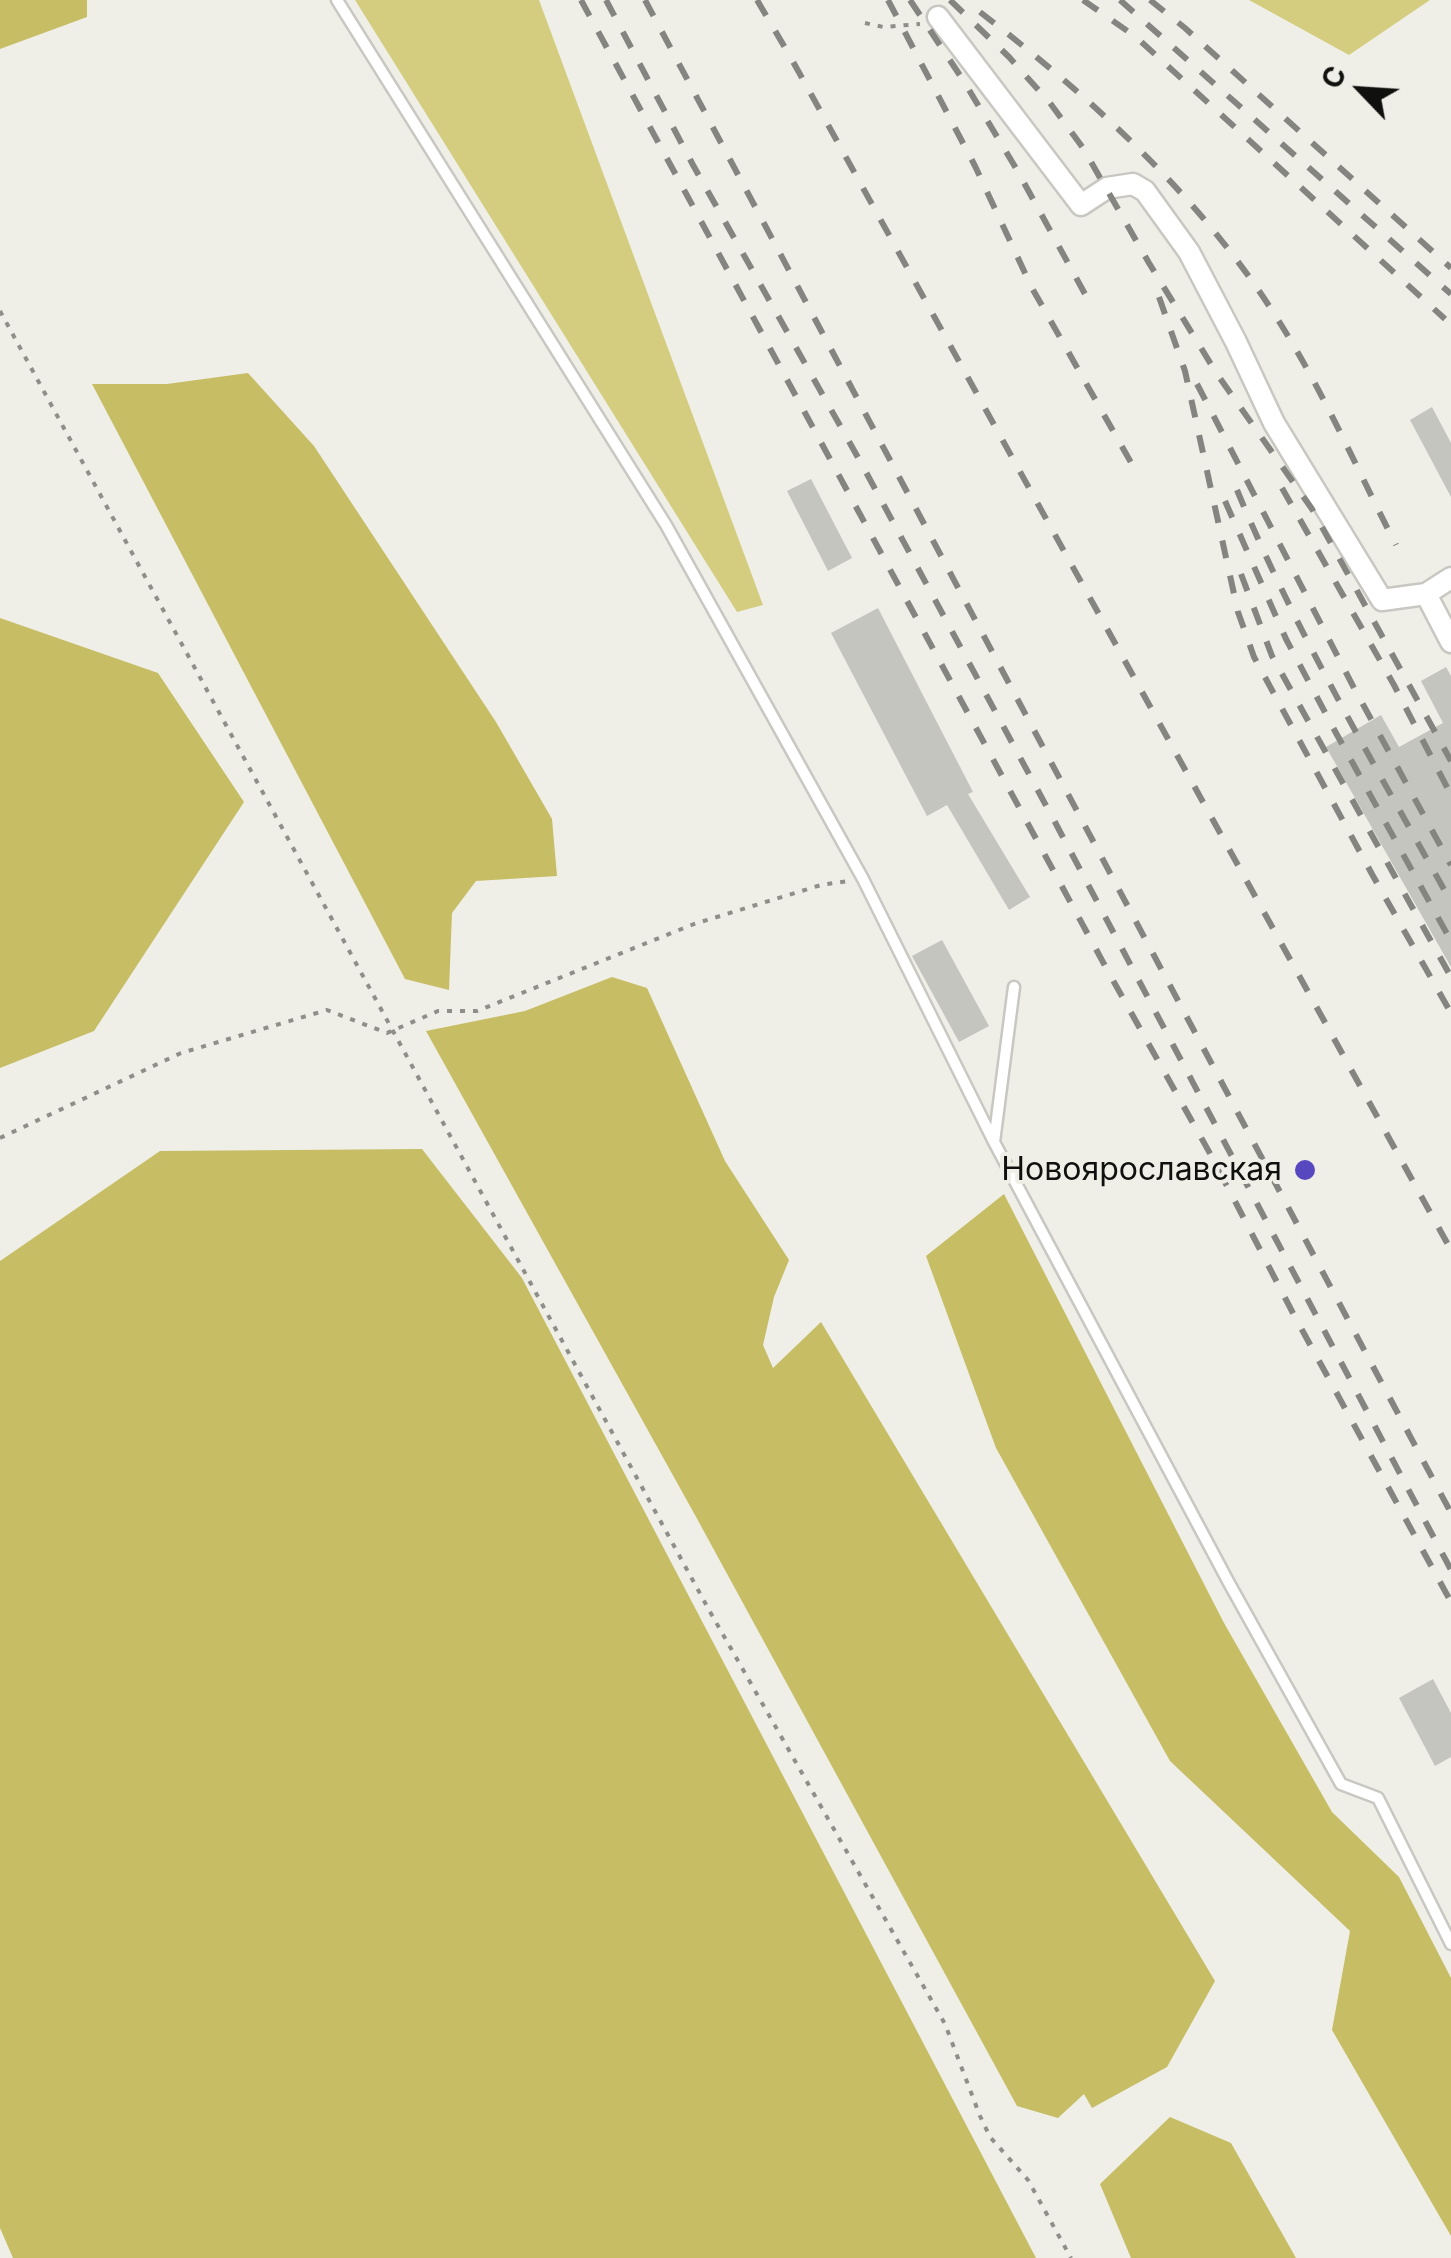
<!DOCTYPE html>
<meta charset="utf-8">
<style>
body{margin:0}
#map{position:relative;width:1451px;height:2258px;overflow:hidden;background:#efefe8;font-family:Inter,sans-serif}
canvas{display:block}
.north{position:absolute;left:1311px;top:40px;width:100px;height:100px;-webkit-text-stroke:8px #efefe8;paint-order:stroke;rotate:295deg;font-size:28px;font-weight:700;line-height:40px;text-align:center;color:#10100e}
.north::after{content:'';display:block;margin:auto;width:35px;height:45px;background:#10100e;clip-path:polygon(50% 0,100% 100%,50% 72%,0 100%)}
</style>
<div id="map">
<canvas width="1451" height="2258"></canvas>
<div class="north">С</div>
</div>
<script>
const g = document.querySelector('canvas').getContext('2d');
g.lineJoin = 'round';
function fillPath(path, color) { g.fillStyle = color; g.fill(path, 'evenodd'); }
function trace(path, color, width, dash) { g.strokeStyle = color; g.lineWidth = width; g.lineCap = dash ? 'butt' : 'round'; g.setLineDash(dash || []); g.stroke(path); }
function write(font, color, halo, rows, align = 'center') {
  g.font = font + ' Inter,sans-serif'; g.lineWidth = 8; g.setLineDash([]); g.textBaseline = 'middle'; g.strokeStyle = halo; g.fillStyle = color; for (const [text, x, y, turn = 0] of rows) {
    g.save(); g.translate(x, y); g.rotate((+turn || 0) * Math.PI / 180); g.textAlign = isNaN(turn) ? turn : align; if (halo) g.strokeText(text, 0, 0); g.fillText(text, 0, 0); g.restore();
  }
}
fillPath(new Path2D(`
 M355,0H539L763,605L737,612Z
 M1249,0H1430L1349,55Z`), '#d4cd7f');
fillPath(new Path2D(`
 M0,0H87V17L0,49Z
 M248,373L314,446L496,722L552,819L557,876L476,881L452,913L449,990L405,979L92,384H167Z
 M0,618L158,673L244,802L94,1031L0,1068Z
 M612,977L647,988L725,1161L789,1260L774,1297L763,1345L773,1368L821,1322L1215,1981L1167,2067L1092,2108L1084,2094L1058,2118L1017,2106L695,1515L426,1031L525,1011Z
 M422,1149L522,1278L1036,2258H13L0,2228V1261L160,1151Z
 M1004,1194L1224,1623L1332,1812L1399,1877L1451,1978V2236L1332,2030L1350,1931L1170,1761L996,1448L926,1256Z
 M1170,2117L1231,2143L1296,2258H1131L1100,2184Z`), '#c6bd65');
fillPath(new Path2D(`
 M1432,407L1451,443V497L1410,420Z
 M811,479L852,558L828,571L787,491Z
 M878,608L973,792L968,794L1030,897L1009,910L947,805L927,816L831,633Z
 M1446,667L1451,676V967L1326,747L1381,715L1399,747L1443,723L1421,681Z
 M942,940L989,1026L959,1042L912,956Z
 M1433,1679L1451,1713V1757L1435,1766L1399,1698Z`), '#c5c5bf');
const service = new Path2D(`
 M337,0L666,525L863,879L994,1142
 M1014,987L994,1142L1229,1583L1341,1784L1378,1798L1451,1944`);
const minor = new Path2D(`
 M938,17L1081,205L1107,188L1133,184L1145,191L1189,252L1236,342L1274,423L1382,600L1426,594
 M1451,578L1426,594L1451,642`);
trace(service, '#c8c7c1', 15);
trace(minor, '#c8c7c1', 25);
trace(new Path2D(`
 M865,23L883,27L920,24
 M0,311L709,1610L945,2024L980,2116L990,2137L1028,2180L1071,2258
 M0,1138L181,1053L327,1010L387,1033L438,1011H477L694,924L821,885L848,881`), '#8f8f8a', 4, [5, 8]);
trace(service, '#fff', 10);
trace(minor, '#fff', 20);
trace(new Path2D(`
 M581,0L1110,975L1212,1157L1295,1317L1451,1602
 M606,0L693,165L860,461L1056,824L1451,1570
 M645,0L1451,1513
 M757,0L791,58L1451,1250
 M888,0L975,166L1032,288L1133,466
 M910,0L963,80L1017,170L1085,294
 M950,0L1009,57L1050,103L1083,148L1149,263L1217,374L1312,509L1451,761
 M1083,0L1136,37L1445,319
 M1120,0L1451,294
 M1150,0L1185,28L1451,268
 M980,12C1094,100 1203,199 1280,323C1324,393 1358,471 1396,545
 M1159,297L1185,371L1238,612L1254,657L1373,876L1451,1013
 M1197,384L1354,688L1451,865
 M1282,488L1394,685L1451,795
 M1237,490C1296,633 1376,767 1451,902
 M1225,501L1286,639L1336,733L1451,941
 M1241,574L1272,656L1451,977`), '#848480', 6, [18, 18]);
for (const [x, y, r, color] of [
 [1305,1170,12,"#5848c0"]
]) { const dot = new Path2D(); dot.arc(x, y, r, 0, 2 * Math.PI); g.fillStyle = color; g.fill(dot); trace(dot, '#efefe8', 4); }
write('32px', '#10100e', '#efefe8', [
 ["Новоярославская",1282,1170]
], 'right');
</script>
